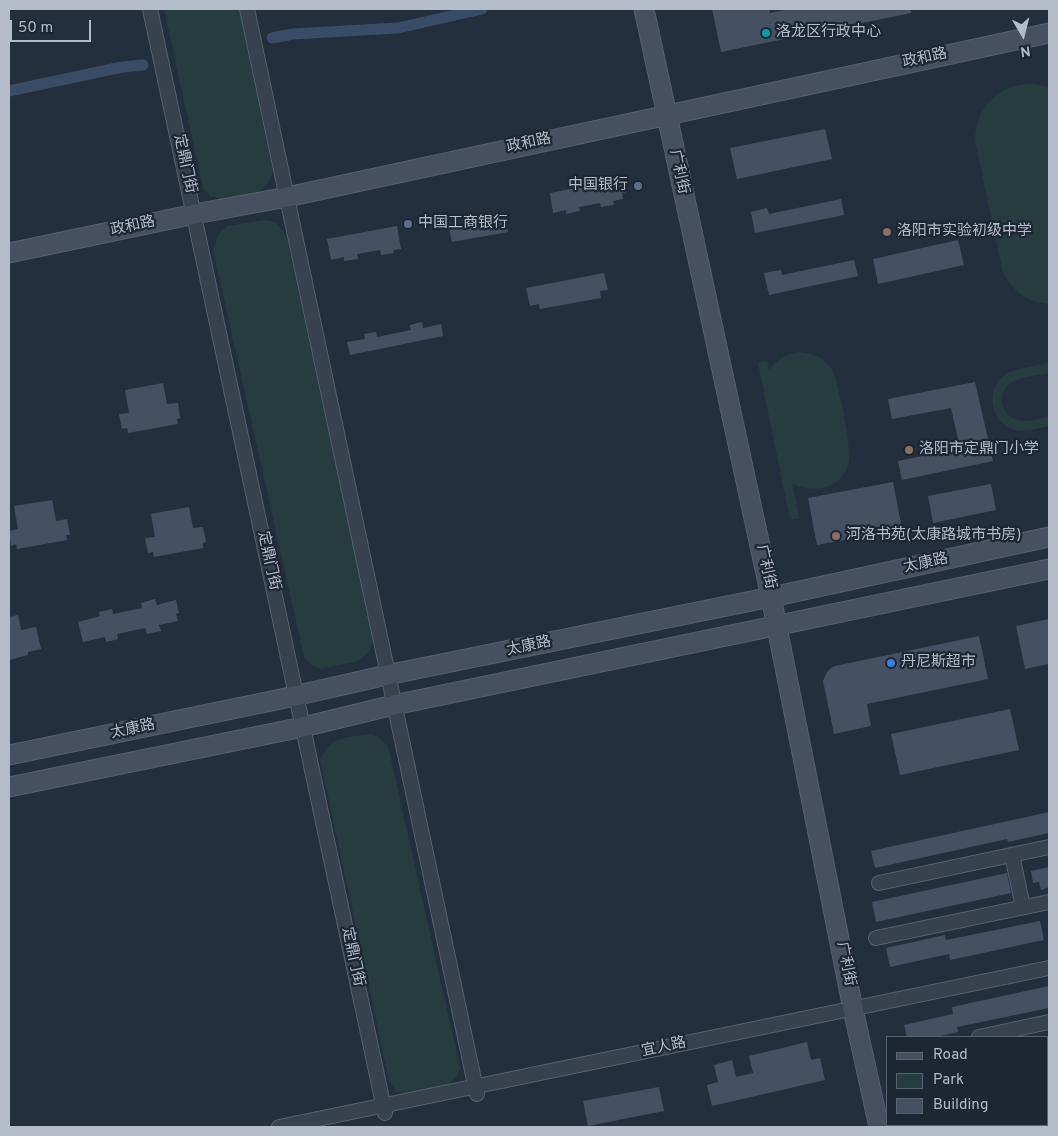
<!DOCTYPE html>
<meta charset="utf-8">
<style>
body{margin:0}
#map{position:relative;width:1058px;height:1136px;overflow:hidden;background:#242f3e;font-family:Overpass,sans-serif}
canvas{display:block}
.frame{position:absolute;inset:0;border:10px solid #b4bcc9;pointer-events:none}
.legend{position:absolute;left:886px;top:1036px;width:162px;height:90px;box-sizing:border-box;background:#1d2633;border:1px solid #59626f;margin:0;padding:6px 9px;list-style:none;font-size:15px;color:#b4bcc9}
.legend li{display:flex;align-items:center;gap:10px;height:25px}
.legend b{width:25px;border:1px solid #59626f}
.north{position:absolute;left:998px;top:10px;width:50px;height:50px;-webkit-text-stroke:4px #1d2633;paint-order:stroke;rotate:172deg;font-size:14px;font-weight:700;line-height:20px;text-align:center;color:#b4bcc9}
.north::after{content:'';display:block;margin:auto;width:18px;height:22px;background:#b4bcc9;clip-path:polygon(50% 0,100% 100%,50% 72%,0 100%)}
.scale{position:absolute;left:10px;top:20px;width:81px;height:22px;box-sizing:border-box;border:2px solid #b4bcc9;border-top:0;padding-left:6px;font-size:15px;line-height:18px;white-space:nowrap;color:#b4bcc9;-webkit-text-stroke:4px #1d2633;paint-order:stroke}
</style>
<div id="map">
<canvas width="1058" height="1136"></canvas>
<div class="frame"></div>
<ul class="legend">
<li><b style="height:6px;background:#465061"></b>Road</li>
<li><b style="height:14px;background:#263c3f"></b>Park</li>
<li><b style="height:14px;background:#455162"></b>Building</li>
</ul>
<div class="north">N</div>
<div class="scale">50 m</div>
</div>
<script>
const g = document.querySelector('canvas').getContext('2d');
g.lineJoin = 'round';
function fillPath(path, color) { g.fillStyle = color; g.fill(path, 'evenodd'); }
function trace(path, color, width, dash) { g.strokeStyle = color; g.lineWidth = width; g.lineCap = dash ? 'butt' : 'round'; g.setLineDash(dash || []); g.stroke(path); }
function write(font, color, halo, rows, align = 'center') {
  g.font = font + ' Overpass,"Noto Sans SC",sans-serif'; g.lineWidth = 4.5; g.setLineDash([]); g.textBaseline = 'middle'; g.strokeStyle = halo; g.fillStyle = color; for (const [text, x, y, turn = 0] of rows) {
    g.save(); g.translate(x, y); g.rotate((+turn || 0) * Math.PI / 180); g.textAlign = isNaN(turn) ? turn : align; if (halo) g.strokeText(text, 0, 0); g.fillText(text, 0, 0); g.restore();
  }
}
fillPath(new Path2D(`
 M164,9H239L273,171L268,184L258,192L221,199L210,196L203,188Z
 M1027,84H1036L1049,88V304C1028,303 1013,291 1003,273L975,140C976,108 996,87 1027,84Z
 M265,220L276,222L286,235L374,640L368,653L358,661L321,669L311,665L304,657L213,250L218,235L227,226Z
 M797,352C811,352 823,357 831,368C838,379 852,448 849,461C843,489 813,495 792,483L799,518L790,520L758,363L767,361L769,370C776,360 785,355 797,352Z
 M1049,363V373C1038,376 1021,376 1011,383C996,393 1001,416 1018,420C1028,423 1040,418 1049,416V426C1038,428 1026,433 1015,430C989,423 984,386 1008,373C1020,367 1036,366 1049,363Z
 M371,734L378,737L388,746L460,1067L457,1076L449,1084L405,1094L396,1091L389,1080L320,759C332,735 347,738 371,734Z`), '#263c3f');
trace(new Path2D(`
 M272,38L293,34L398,28L482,9
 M9,91L122,67L143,65`), '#394c67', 11);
fillPath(new Path2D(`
 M712,9H769L770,13L789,9H910L911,13L721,52Z
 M825,129L832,159L737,179L730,148Z
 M622,179L625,193H622L623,199L613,201L614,205L601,207L600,203L579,207L580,211L566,214V210L553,213L550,193Z
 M841,199L844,215L755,233L751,212L767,208L769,214Z
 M505,219L508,232L452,242L449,228L484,220L485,222Z
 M397,226L401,249L393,250L394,253L381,255L380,250L357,254L358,259L344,261V257L331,260L327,239Z
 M958,240L964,265L878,284L873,259Z
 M854,260L858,276L769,295L764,273L781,270L782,275Z
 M604,273L608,290L600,291L601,298L540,309L539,304L530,306L526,288Z
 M422,322L423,328L441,324L443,336L350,355L347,342L365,339L364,334L376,332L377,337L411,330L410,325Z
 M975,382L993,461L902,480L898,461L960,448L951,408L892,419L888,399Z
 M163,383L167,404L178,403L180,418L177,419L178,424L128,433L127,428L122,429L119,414L129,413L125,390Z
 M893,482L902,529L817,545L808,498Z
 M991,484L996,510L933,523L928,496Z
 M52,500L56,521L67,519L70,535H66L67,540L17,549L16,544L11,546L9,531L18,529L14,506Z
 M189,507L193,528L203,527L206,542L203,543V548L154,557L153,552L148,553L145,538L155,537L151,514Z
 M155,599L157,605L176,600L179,613L176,614L178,621L159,625L161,631L147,634L145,628L117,634L118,639L106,642L105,637L83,642L78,622L100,616L99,612L112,609L113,614L142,608L141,603Z
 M18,615L21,630L36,627L41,649L28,652V655L9,660V617Z
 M1049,619V664L1025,669L1016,626Z
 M979,636L988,679L867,704L871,726L834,734L823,681L827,672L831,668L835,666Z
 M1010,709L1019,750L900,775L891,734Z
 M1049,812V833L1008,842L1007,839L875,868L871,851Z
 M1049,867V887L1041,890L1039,882L1033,883L1031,871Z
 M1007,873L1011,893L876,922L872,902Z
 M1040,921L1044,940L950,960L949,954L890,967L886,948L945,935L946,940Z
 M1049,986V1008L957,1027L958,1032L936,1037H907L904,1025L953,1014L952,1007Z
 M807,1042L811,1060L820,1058L825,1080L712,1106L707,1085L718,1082L714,1065L732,1060L736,1077L753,1073L749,1056Z
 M659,1087L664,1111L588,1126L583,1101Z`), '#455162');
const street = new Path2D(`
 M150,9L385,1113
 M247,9L477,1094
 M1012,855L1023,907
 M879,883L1049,847
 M876,938L1049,902
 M979,1037L1049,1022
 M1047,1077H1049
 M279,1127L1049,968`);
const secondary = new Path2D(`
 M644,9L771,597L853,1009L879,1127
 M9,253L195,214L287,197L1049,33
 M9,755L281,699L387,675L781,595L1049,537
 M9,787L303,727L394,705L1049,569`);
trace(street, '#565f6c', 16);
trace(secondary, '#565f6c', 21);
trace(street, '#38414e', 14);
trace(secondary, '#465061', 19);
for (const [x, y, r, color] of [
 [766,33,5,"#0f9aa8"],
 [638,186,5,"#5c6f8a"],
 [408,224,5,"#5c6f8a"],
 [887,232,5,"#8d6e63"],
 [909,450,5,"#8d6e63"],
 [836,536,5,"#8d6e63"],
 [891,663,5,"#3f7fe0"]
]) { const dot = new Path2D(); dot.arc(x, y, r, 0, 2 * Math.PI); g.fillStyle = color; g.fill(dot); trace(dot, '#1d2633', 2); }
write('15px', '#b4bcc9', '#1d2633', [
 ["洛龙区行政中心",776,33],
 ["中国银行",628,186,"right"],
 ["中国工商银行",418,224],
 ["洛阳市实验初级中学",897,232],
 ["洛阳市定鼎门小学",919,450],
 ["河洛书苑(太康路城市书房)",846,536],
 ["丹尼斯超市",901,663]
], 'left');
write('15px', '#b4bcc9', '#1d2633', [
 ["政和路",925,59,-12],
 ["政和路",529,144,-12],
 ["定鼎门街",184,164,78],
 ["广利街",678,172,78],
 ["政和路",133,227,-12],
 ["定鼎门街",268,561,78],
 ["太康路",926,564,-12],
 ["广利街",765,567,78],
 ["太康路",529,647,-12],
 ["太康路",133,730,-12],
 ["定鼎门街",352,957,78],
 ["广利街",845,964,79],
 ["宜人路",664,1048,-12]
]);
</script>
